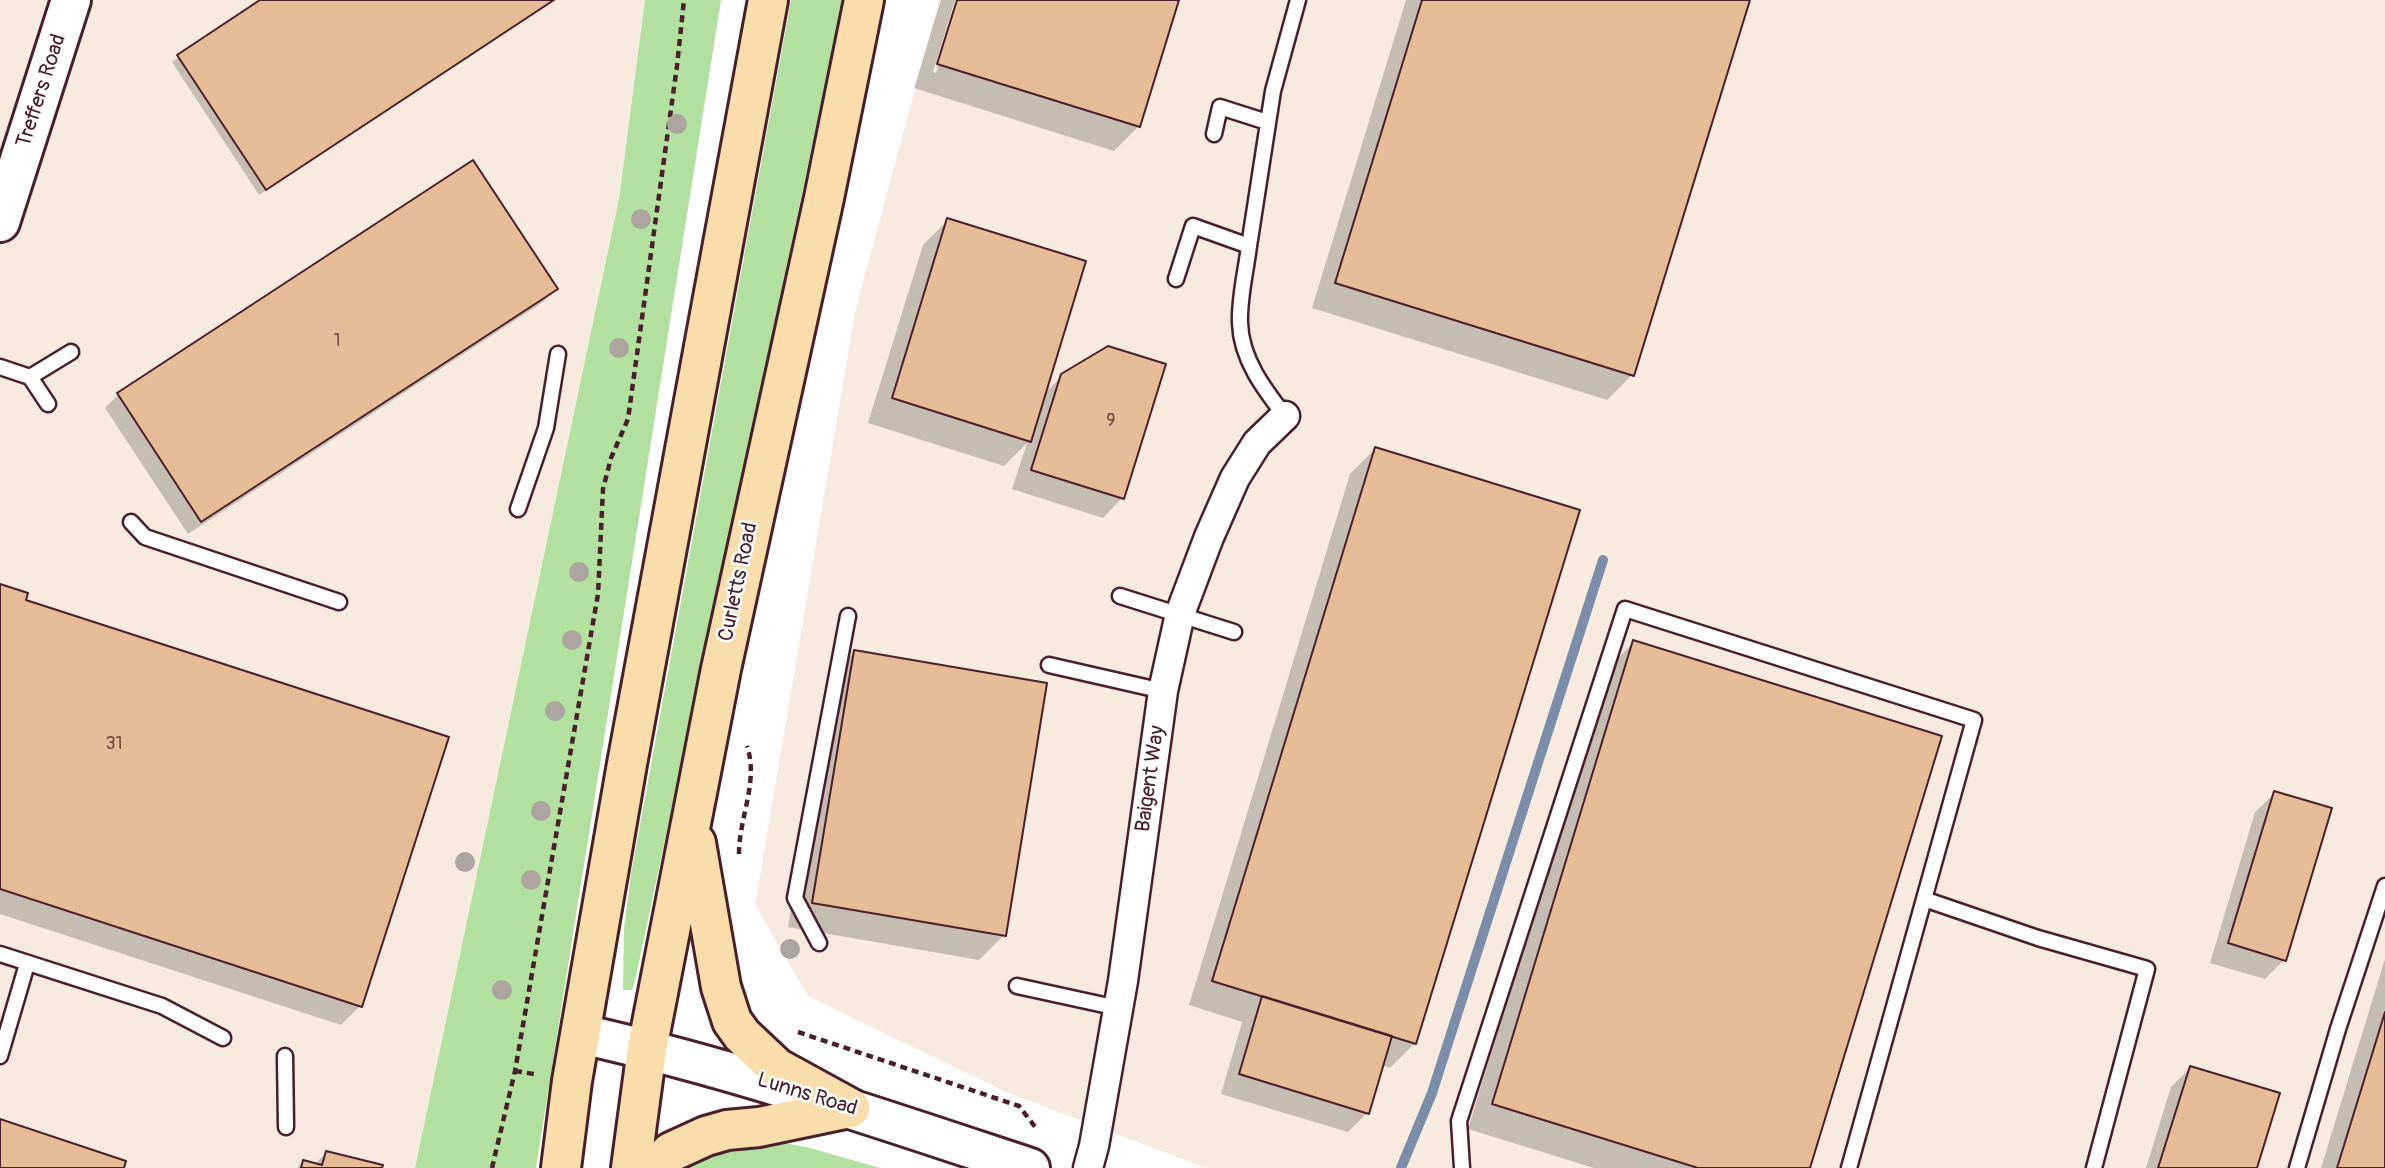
<!DOCTYPE html>
<style>
body{margin:0}
canvas{display:block;background:#fff}
</style>
<canvas width="2385" height="1168"></canvas>
<script>
const g = document.querySelector('canvas').getContext('2d');
g.lineJoin = 'round';
function fillPath(path, color) { g.fillStyle = color; g.fill(path, 'evenodd'); }
function trace(path, color, width, dash) { g.strokeStyle = color; g.lineWidth = width; g.lineCap = dash ? 'butt' : 'round'; g.setLineDash(dash || []); g.stroke(path); }
function write(font, color, halo, rows, align = 'center') {
  g.font = font + ' Pangolin,sans-serif'; g.lineWidth = 5; g.setLineDash([]); g.textBaseline = 'middle'; g.strokeStyle = halo; g.fillStyle = color; for (const [text, x, y, turn = 0] of rows) {
    g.save(); g.translate(x, y); g.rotate((+turn || 0) * Math.PI / 180); g.textAlign = isNaN(turn) ? turn : align; if (halo) g.strokeText(text, 0, 0); g.fillText(text, 0, 0); g.restore();
  }
}
fillPath(new Path2D(`
 M0,0H645L619,199L415,1168H0Z
 M939,0H2385V1168H1206L1006,1092L808,996L755,905L855,312Z`), '#f7ebdf');
fillPath(new Path2D(`
 M645,0H721L536,1168H415L619,199Z
 M791,0H843L635,981L632,990H623L624,928L631,874Z
 M776,1141L810,1148L880,1168H680L738,1142Z`), '#b1e09f');
fillPath(new Path2D(`
 M264,0H554L259,195L172,62Z
 M941,0H955L933,72L936,73L959,0H1177L1139,126L1114,151L914,88Z
 M1406,0H1748L1632,375L1607,400L1312,308Z
 M473,162L556,289L543,302L188,534L105,408L118,395Z
 M948,220L1043,395L1062,376L1122,498L1103,518L1012,489L1027,443L1004,466L868,423L923,245Z
 M1375,449L1415,1043L1390,1068L1381,1065L1367,1113L1348,1132L1221,1094L1242,1022L1189,1005L1350,474Z
 M0,586L24,601L360,1006L341,1025L0,914Z
 M1634,642L1808,1168H1594L1468,1129L1609,667Z
 M855,652L1004,935L979,960L788,927L830,677Z
 M2275,793L2284,960L2265,979L2210,963L2255,812Z
 M2385,959V1168H2321Z
 M2190,1068L2255,1168H2146L2171,1087Z
 M326,1153L380,1168H297L303,1162L314,1165Z`), '#0003');
trace(new Path2D(`
 M1401,1168L1432,1093L1603,560`), '#7c8da9', 10);
const building = new Path2D(`
 M260,0H554L266,190L177,55Z
 M957,0H1179L1140,127L937,64Z
 M1422,0H1750L1634,376L1335,283Z
 M473,160L558,289L201,522L117,393Z
 M947,218L1086,261L1031,442L892,398Z
 M1108,346L1166,364L1124,499L1031,470L1061,374Z
 M1375,447L1580,510L1416,1044L1212,981Z
 M0,584L28,593L26,600L449,737L362,1007L0,889Z
 M1633,640L1942,736L1810,1168H1698L1492,1104Z
 M854,650L1047,683L1006,936L812,903Z
 M2274,791L2332,808L2286,961L2228,943Z
 M1262,996L1392,1036L1369,1114L1239,1074Z
 M2385,1012V1168H2337Z
 M2190,1066L2280,1093L2257,1168H2158Z
 M0,1119L126,1161L124,1168H0Z
 M326,1151L383,1165L382,1168H301L303,1160L322,1165Z`);
fillPath(building, '#e5bc95');
trace(building, '#4a1f2b', 2);
const lane = new Path2D(`
 M1214,134L1220,107L1267,122
 M1249,246L1273,91L1298,0
 M1176,279L1193,226L1249,246C1246,271 1239,298 1240,323C1241,359 1264,389 1285,416
 M0,367L30,377L71,352
 M30,377L48,404
 M518,509L546,428L558,354
 M131,522L145,537L339,602
 M1120,596L1234,632
 M1049,665L1163,691
 M1924,899L2038,938L2147,969L2094,1168
 M819,943L795,898L848,616
 M0,954L162,1006L223,1038
 M1017,986L1118,1008
 M0,1056L27,964
 M285,1056L286,1127
 M1462,1168L1459,1121L1625,609L1974,720L1849,1168
 M2297,1168L2338,1029L2385,886`);
const street = new Path2D(`
 M1088,1168L1094,1146L1123,981L1163,691L1180,614L1209,537L1235,478L1257,443L1285,416`);
const secondary = new Path2D(`
 M0,222L71,0
 M581,1034C734,1068 882,1119 1030,1168`);
const highway = new Path2D(`
 M696,843L721,987L732,1021L742,1035L777,1068L850,1108
 M561,1168L572,1081L627,764L768,0
 M631,1168L647,1049L721,669L824,198L864,0
 M655,1168L671,1152L706,1136L727,1130L759,1127L850,1108`);
trace(lane, '#4a1f2b', 19);
trace(street, '#4a1f2b', 33);
trace(secondary, '#4a1f2b', 44);
trace(highway, '#4a1f2b', 44);
trace(new Path2D(`
 M739,854C739,817 759,782 747,746
 M798,1032L1019,1106L1036,1128
 M515,1071L534,1074
 M492,1168L515,1071L598,594L603,489L611,458L628,419L677,66L684,0`), '#4a1f2b', 4.5, [7, 5]);
trace(lane, '#fff', 14);
trace(street, '#fff', 28);
trace(secondary, '#fff', 38);
trace(highway, '#f9deab', 38);
g.fillStyle = '#aca49e';
for (const [x, y] of [
 [677,124],
 [641,219],
 [619,348],
 [579,572],
 [572,640],
 [555,711],
 [541,811],
 [465,862],
 [531,880],
 [790,949],
 [502,990]
]) { g.beginPath(); g.arc(x, y, 10, 0, 2 * Math.PI); g.fill(); }
write('18px', '#714646', null, [
 ["1",337,341],
 ["9",1111,421],
 ["31",114,744]
]);
write('21px', '#4a1f2b', '#fff', [
 ["Treffers Road",42,91,-72],
 ["Curletts Road",739,582,-78],
 ["Baigent Way",1151,779,-82],
 ["Lunns Road",807,1095,17]
]);
</script>
